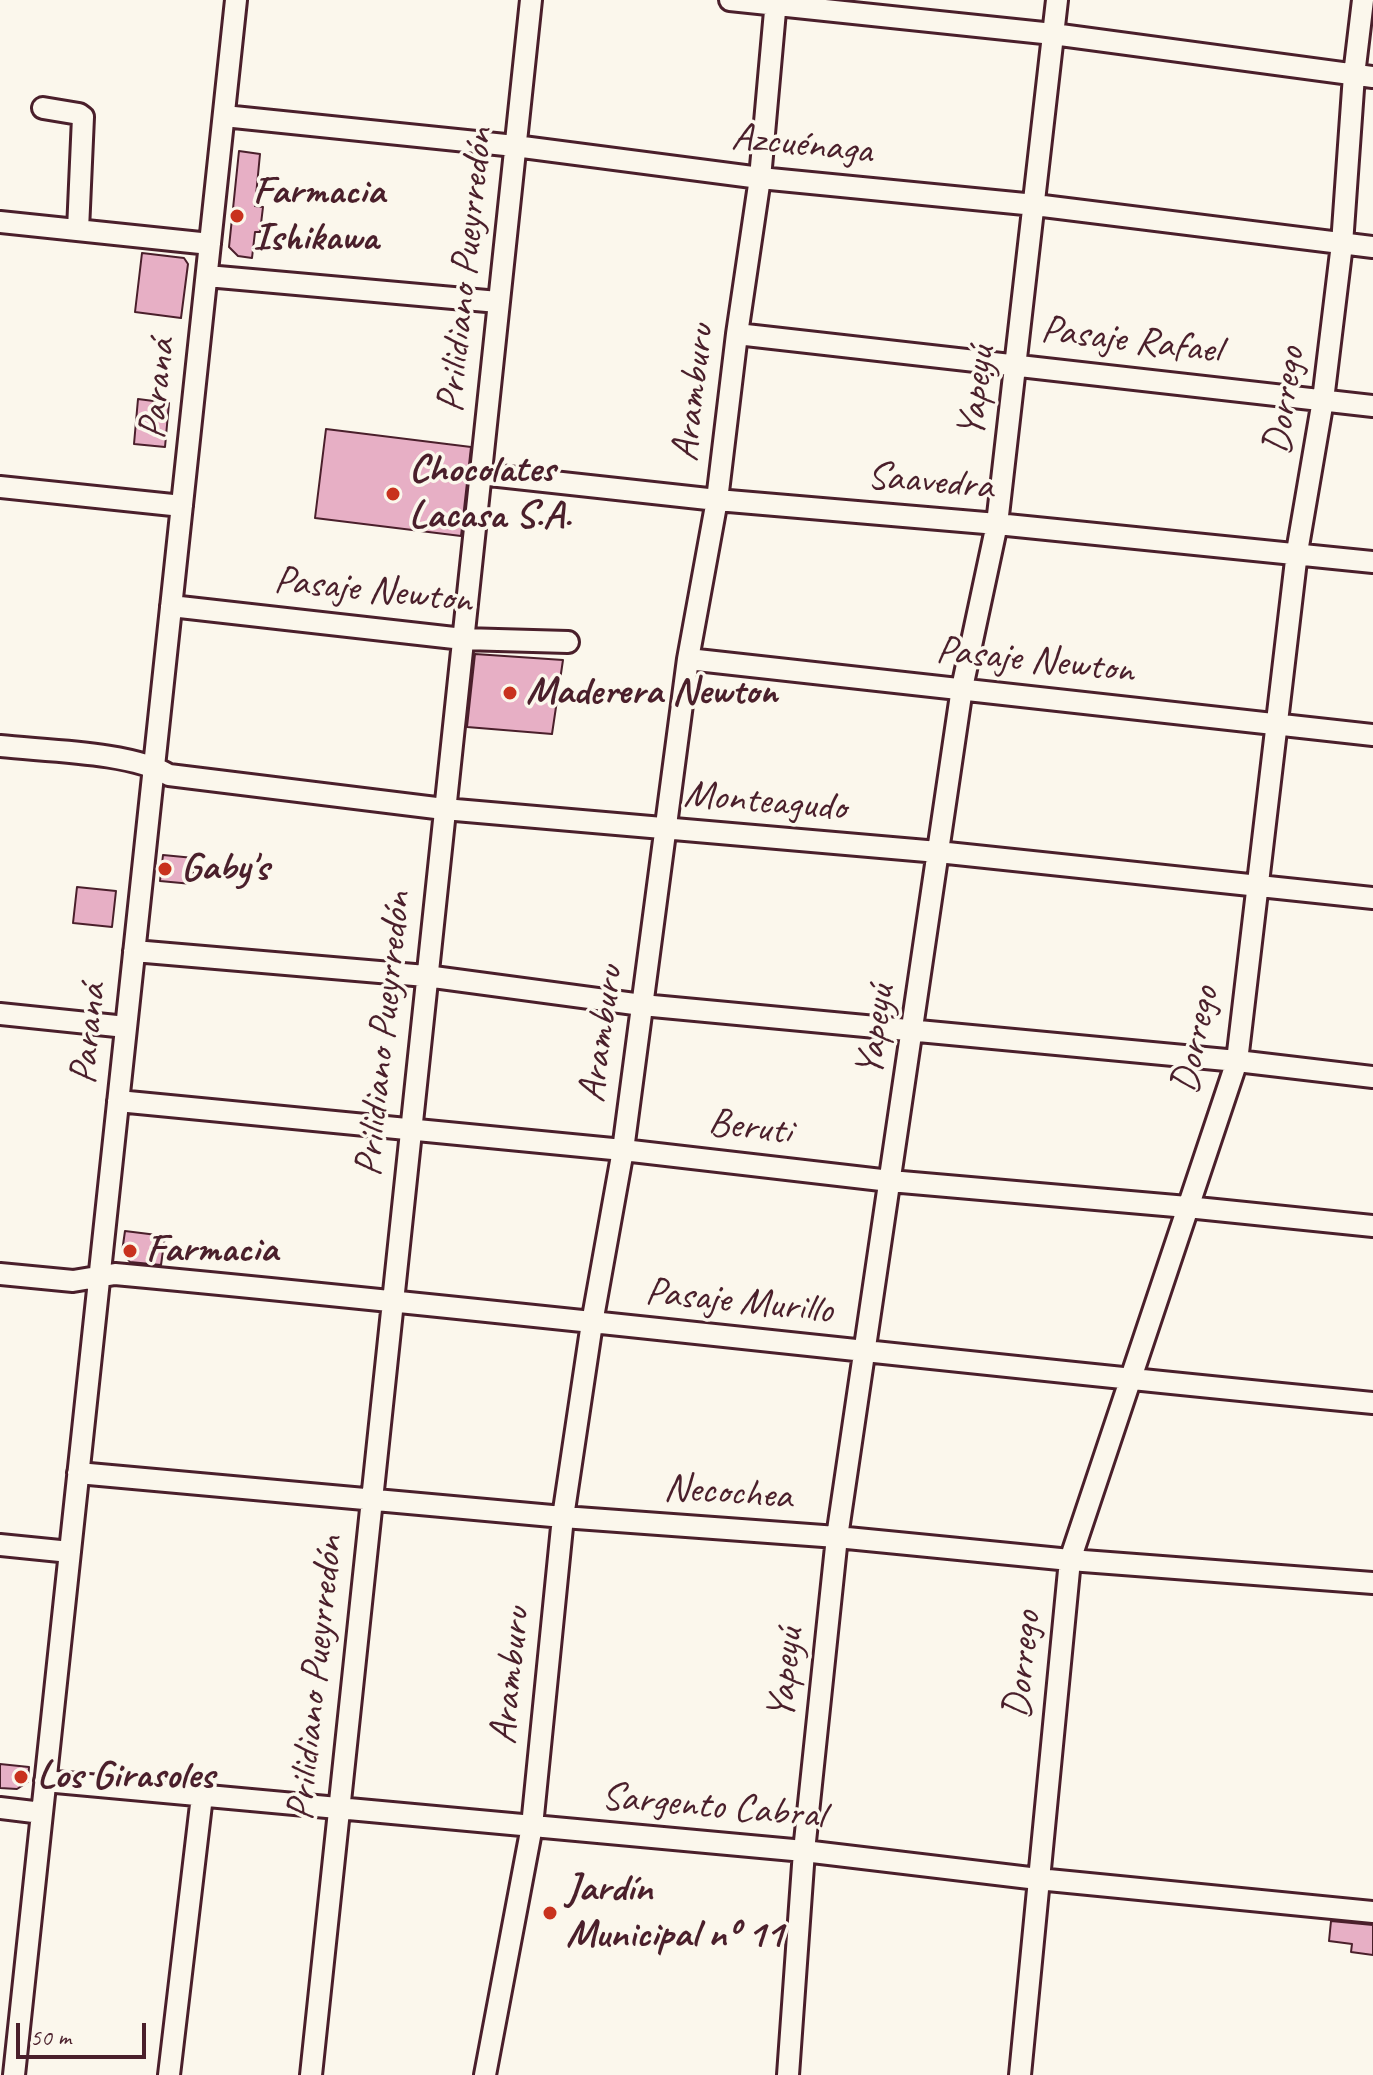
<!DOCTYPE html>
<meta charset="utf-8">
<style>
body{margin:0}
#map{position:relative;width:1373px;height:2075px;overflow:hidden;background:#fbf7ec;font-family:Caveat,sans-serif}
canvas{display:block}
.scale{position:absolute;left:16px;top:2023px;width:130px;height:36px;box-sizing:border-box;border:4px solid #4a1f2b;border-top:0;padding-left:10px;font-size:24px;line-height:28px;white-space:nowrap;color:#4a1f2b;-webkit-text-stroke:6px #fbf7ec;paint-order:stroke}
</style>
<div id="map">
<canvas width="1373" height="2075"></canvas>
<div class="scale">50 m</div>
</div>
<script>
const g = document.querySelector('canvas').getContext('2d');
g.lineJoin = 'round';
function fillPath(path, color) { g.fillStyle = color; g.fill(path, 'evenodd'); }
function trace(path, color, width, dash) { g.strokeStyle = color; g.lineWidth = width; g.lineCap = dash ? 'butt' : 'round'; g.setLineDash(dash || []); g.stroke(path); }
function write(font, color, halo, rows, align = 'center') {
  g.font = font + ' Caveat,sans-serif'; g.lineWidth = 7; g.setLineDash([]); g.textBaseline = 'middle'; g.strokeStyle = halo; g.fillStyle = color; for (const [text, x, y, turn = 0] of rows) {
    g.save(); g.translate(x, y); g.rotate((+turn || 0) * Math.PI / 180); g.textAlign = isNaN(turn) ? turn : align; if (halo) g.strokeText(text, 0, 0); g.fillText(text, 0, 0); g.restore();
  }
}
const building = new Path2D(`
 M239,151L260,154L255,206L263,207L260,232H255L252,258L238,256L229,247Z
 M142,253L184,258L188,264L181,318L135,312Z
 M138,399L169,403L165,447L134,444Z
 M326,429L471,447L461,536L315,518Z
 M475,654L563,660L552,734L467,727Z
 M163,855L194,858L192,884L160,881Z
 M77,887L116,891L112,927L73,923Z
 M125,1231L165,1236L161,1265L130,1262L122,1252Z
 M0,1764L29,1767L28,1782L17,1789L0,1788Z
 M1331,1921L1373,1925V1955L1351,1952L1352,1944L1329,1941Z`);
fillPath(building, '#e7afc5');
trace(building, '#4a1f2b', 2);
const minor = new Path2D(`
 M730,0L1053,34L1373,77
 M43,108L79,114L83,117L78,230
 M224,116L515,146L760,178L1035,205L1373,247
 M0,222L210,244
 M207,276L498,302
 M737,334L1373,406
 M480,474L717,500L997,524L1373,562
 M0,487L182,506
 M171,606L463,639L568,642
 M688,659L1373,735
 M0,746C46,751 132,752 169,775L444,809L938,852L1373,898
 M134,951L426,976L642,1005L1237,1061L1373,1077
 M0,1014L126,1027
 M118,1101L623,1150L890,1181L1187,1207L1373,1226
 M0,1274L73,1281L115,1274C535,1313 953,1363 1373,1403
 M78,1473L563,1517L837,1537L1070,1560L1373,1583
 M0,1545L70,1552
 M45,1781L804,1851L1038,1879L1373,1912
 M0,1808L42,1813
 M14,2075L236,0
 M169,2075L202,1796
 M311,2075L531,0
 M485,2075L532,1826L563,1517L592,1323L623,1150L688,659L717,500L737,334L760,178L776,0
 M788,2075L804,1851L837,1537L962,688L997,524L1057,0
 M1020,2075L1070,1560L1237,1061L1297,552L1323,400L1342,244L1354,75L1363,0`);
trace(minor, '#4a1f2b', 26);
trace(minor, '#fbf7ec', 20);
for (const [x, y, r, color] of [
 [237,216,8,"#c8321e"],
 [393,494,8,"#c8321e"],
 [510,693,8,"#c8321e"],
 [165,869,8,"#c8321e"],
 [130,1251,8,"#c8321e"],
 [21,1777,8,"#c8321e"],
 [550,1913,8,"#c8321e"]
]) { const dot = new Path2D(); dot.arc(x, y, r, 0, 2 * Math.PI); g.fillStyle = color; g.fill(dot); trace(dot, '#fbf7ec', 3); }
write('40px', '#4a1f2b', '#fbf7ec', [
 ["Azcuénaga",802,145,6],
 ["Prilidiano Pueyrredón",466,270,-84],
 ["Pasaje Rafael",1131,341,7],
 ["Paraná",158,389,-84],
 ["Yapeyú",977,392,-83],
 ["Aramburu",694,393,-83],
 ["Dorrego",1285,401,-82],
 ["Saavedra",930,482,5],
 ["Pasaje Newton",373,591,6],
 ["Pasaje Newton",1035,661,6],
 ["Monteagudo",765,802,5],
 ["Yapeyú",876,1031,-82],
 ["Paraná",89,1034,-84],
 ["Prilidiano Pueyrredón",384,1034,-84],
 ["Aramburu",602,1034,-82],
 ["Dorrego",1196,1040,-78],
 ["Beruti",750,1128,7],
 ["Pasaje Murillo",739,1302,6],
 ["Necochea",728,1493,4],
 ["Dorrego",1023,1665,-84],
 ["Yapeyú",786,1674,-84],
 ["Aramburu",511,1676,-84],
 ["Prilidiano Pueyrredón",316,1678,-84],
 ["Sargento Cabral",713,1807,5]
]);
write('bold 40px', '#4a1f2b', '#fbf7ec', [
 ["Farmacia",253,193],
 ["Ishikawa",253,239],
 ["Chocolates",409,471],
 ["Lacasa S.A.",409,517],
 ["Maderera Newton",526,693],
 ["Gaby's",181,869],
 ["Farmacia",146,1251],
 ["Los Girasoles",37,1777],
 ["Jardín",566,1890],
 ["Municipal nº 11",566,1936]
], 'left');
</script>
